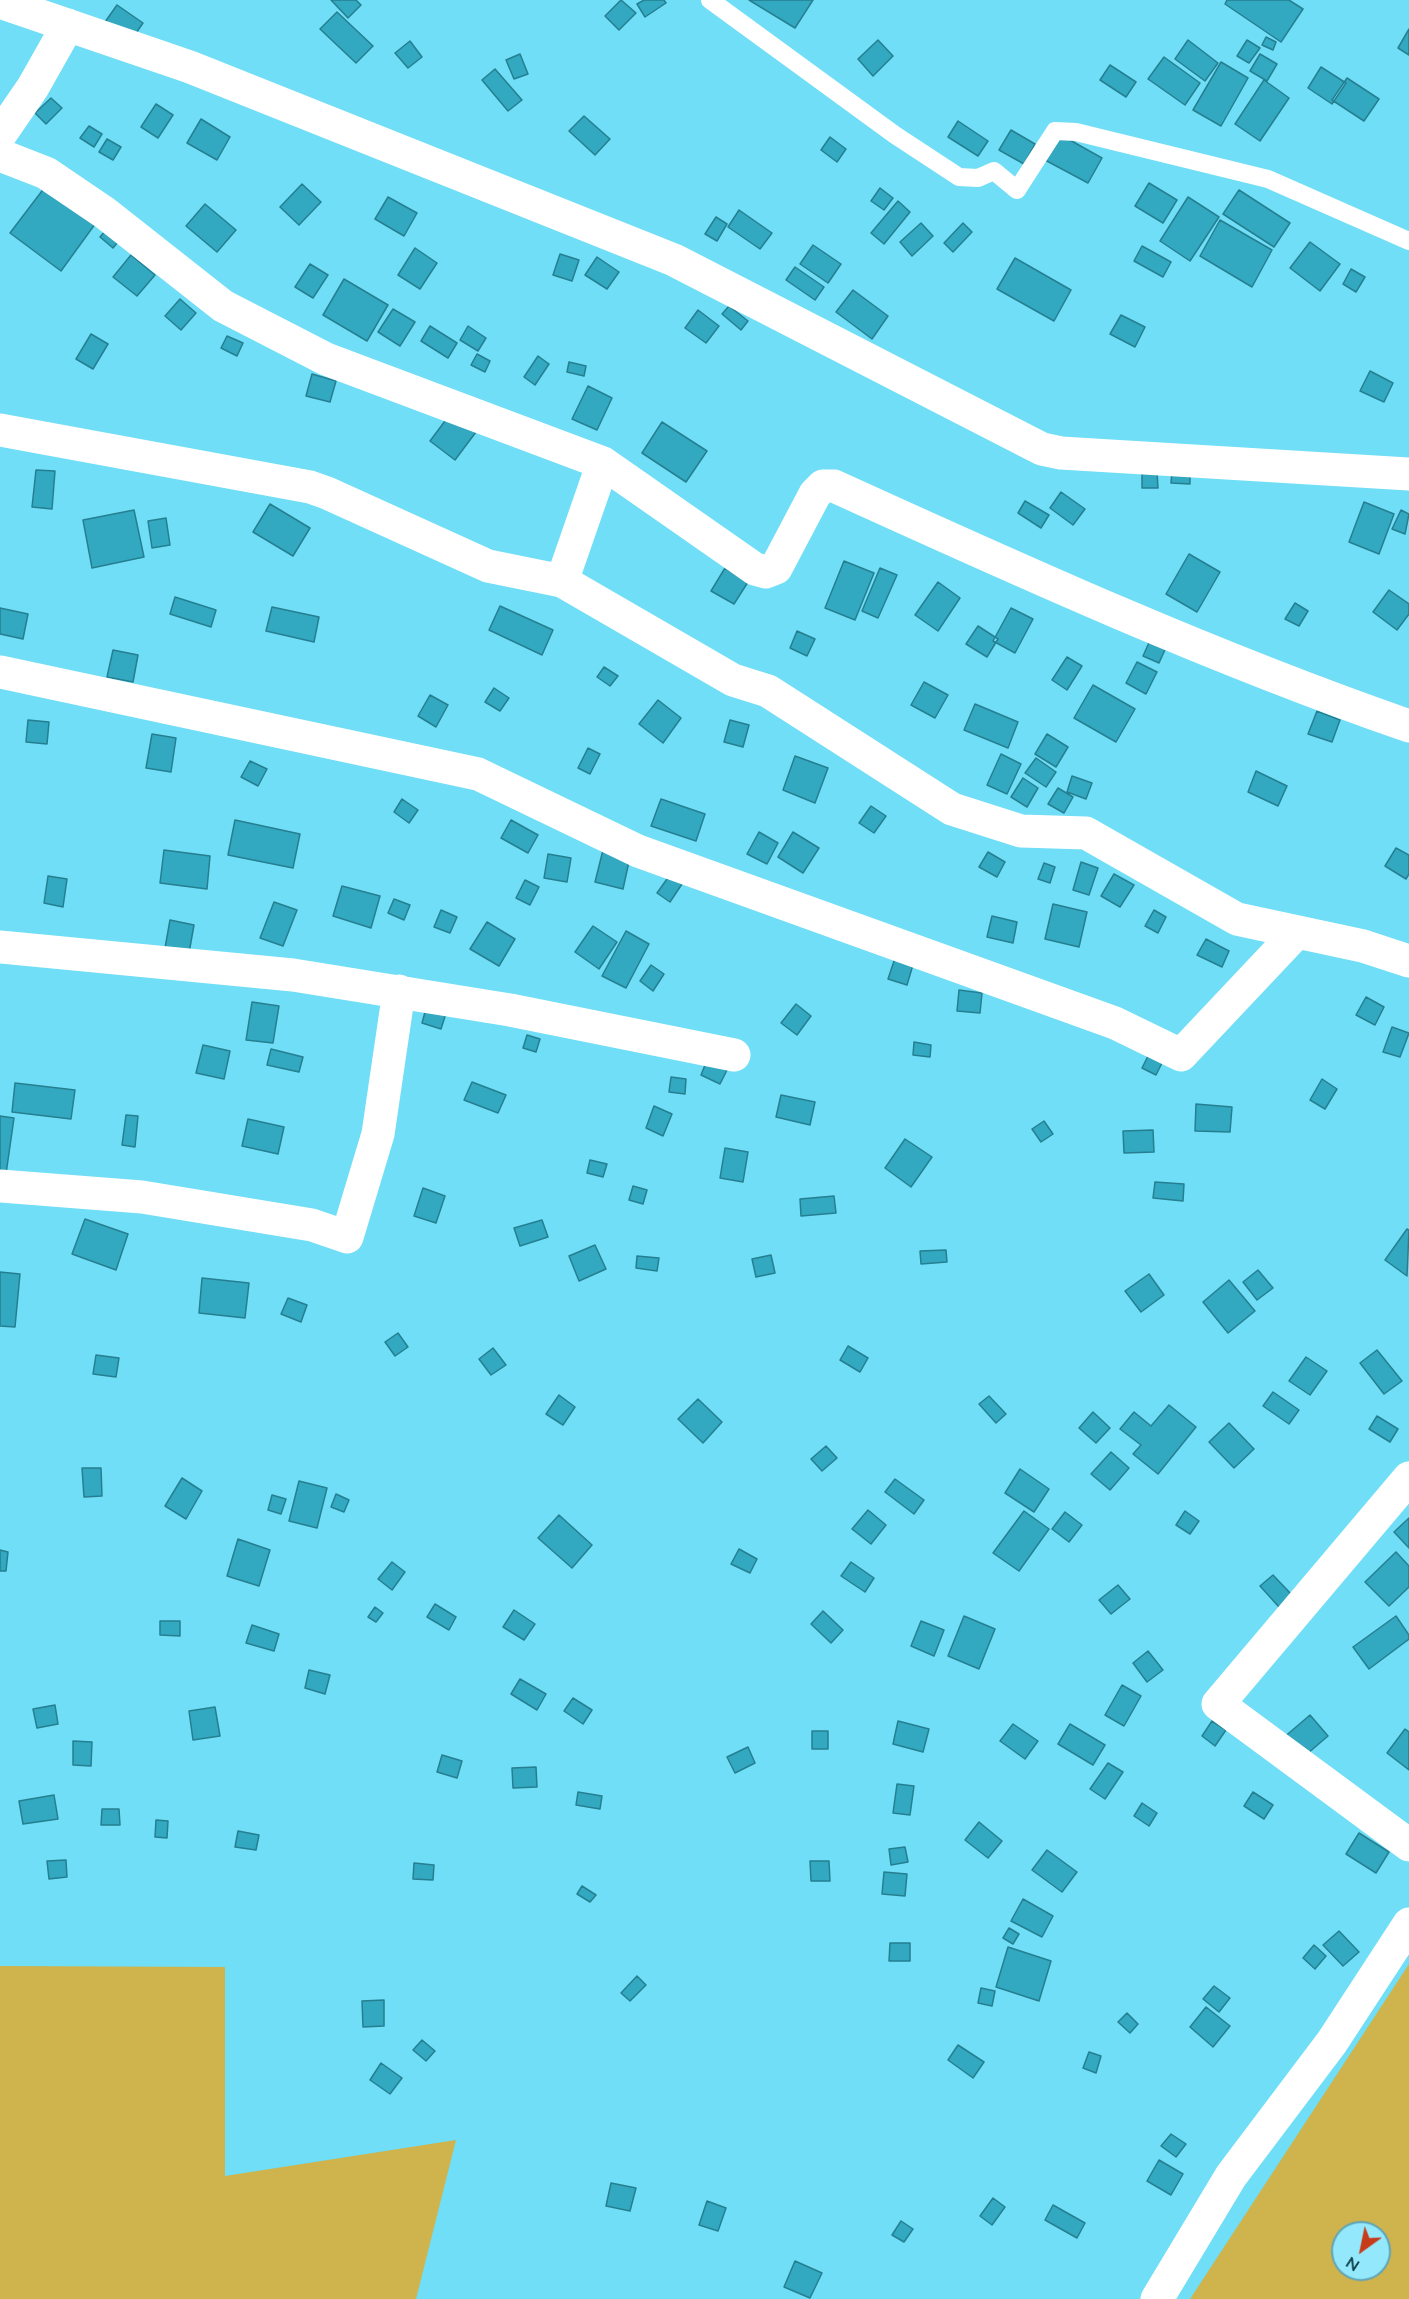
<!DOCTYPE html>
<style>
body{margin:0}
#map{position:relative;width:1409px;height:2299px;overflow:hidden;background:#6fdef6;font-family:Lato,sans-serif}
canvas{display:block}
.north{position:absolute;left:1331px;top:2221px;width:60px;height:60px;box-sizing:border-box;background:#94e8fb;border:2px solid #5fa5b5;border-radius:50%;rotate:213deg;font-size:16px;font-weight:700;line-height:24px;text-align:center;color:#10414c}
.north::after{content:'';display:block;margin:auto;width:21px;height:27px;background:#c63c1b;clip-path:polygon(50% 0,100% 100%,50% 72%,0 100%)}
</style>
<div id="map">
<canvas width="1409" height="2299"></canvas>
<div class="north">N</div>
</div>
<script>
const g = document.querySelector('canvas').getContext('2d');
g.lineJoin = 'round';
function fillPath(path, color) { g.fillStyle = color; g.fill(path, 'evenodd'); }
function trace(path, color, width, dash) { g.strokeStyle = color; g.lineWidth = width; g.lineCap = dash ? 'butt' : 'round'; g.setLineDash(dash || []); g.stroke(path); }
fillPath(new Path2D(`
 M1409,1964V2299H1190ZM1343,2233H1379V2269H1343Z
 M0,1966L225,1967V2176L456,2140L416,2299H0Z`), '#cfb34c');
const building = new Path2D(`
 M331,0H356L361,5L348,18Z
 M621,0L636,13L619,30L605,16Z
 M644,0H664L666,3L645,17L637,4Z
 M749,0H813L795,28Z
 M1227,0H1289L1303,9L1281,42L1225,4Z
 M117,5L143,23L132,39L105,22Z
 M337,12L373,46L356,63L320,29Z
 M1409,29V55L1398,48Z
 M1266,37L1276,42L1273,50L1262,45Z
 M878,40L893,56L873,76L858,59Z
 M1188,40L1218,63L1205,81L1175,59Z
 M1247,40L1260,48L1249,63L1237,56Z
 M410,41L422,57L408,68L395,53Z
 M520,54L528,74L514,79L506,60Z
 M1260,54L1277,64L1267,81L1250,71Z
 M1164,57L1200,83L1185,105L1148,79Z
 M1221,62L1248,78L1221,126L1193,110Z
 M1110,65L1136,82L1126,97L1100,80Z
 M1321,67L1346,83L1332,104L1308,88Z
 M495,69L522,100L508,111L482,80Z
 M1347,78L1379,99L1364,121L1332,100Z
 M1264,80L1289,98L1260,141L1235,124Z
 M51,98L62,108L46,124L35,113Z
 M156,104L173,115L158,138L141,127Z
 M584,116L610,139L595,155L569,131Z
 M201,119L230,137L217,160L187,143Z
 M958,121L988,141L978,156L948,137Z
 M89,126L102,134L94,147L80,138Z
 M1011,130L1035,144L1024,164L999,150Z
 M1059,134L1102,158L1088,183L1045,160Z
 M830,137L846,149L837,162L821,150Z
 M107,139L121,147L113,160L99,152Z
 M48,183L98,220L61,271L10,233Z
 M1149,183L1177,200L1163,223L1135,206Z
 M302,184L321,202L299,225L280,207Z
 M880,188L893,198L884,210L871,201Z
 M1239,190L1290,223L1274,247L1223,214Z
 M388,197L417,213L404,236L375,219Z
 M1188,197L1219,217L1190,261L1160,241Z
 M898,201L910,212L884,244L871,233Z
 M205,204L236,230L217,252L186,226Z
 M739,210L772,233L760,249L728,227Z
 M716,217L727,224L717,241L705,234Z
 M1220,220L1272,250L1252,287L1200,256Z
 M112,223L125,233L113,248L100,237Z
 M921,223L933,236L912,256L900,242Z
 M963,223L972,232L953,252L944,243Z
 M1310,242L1340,264L1320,291L1290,268Z
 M813,245L841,264L828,283L800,264Z
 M1142,246L1171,262L1163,277L1134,261Z
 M415,248L437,263L420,289L398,275Z
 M560,254L579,260L572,281L553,275Z
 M131,255L155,275L137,296L113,277Z
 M597,257L619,272L607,289L585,275Z
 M1015,258L1071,290L1054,321L997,289Z
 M310,264L328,275L313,298L295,287Z
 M795,267L824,287L815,300L786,280Z
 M1351,269L1365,277L1356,292L1343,284Z
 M344,279L388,305L367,341L323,315Z
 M853,290L888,316L872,339L836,312Z
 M180,299L196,313L181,330L165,316Z
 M729,306L748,321L741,330L722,314Z
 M393,309L415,322L400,346L378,332Z
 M698,310L719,326L706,343L685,328Z
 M1121,315L1145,327L1135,347L1110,334Z
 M430,326L457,343L448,358L421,341Z
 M468,326L486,338L478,351L460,340Z
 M91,334L108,344L93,369L76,359Z
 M227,336L243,343L237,356L221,348Z
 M477,354L490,361L485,372L471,365Z
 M538,356L549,364L535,385L524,377Z
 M569,362L586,366L584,376L567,372Z
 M1370,371L1393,383L1384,402L1360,391Z
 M312,374L336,381L330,402L306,396Z
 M588,386L612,398L597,430L572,419Z
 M451,413L476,432L455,460L430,441Z
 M662,422L707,451L686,482L642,453Z
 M36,470L55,471L52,509L32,507Z
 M1172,470L1190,471V484L1171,483Z
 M1157,472L1158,488H1142V473Z
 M1061,492L1085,509L1073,525L1050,508Z
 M1025,501L1049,515L1041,528L1018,513Z
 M1364,502L1394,514L1379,554L1349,542Z
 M270,504L310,528L293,556L253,532Z
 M134,510L144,557L92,568L83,520Z
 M1401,510L1409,514L1405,534L1392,529Z
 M166,518L170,545L152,548L148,521Z
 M1189,554L1220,572L1197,612L1166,594Z
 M844,561L874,573L855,620L825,608Z
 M725,568L748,582L734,604L711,591Z
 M880,568L897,575L878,618L862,611Z
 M938,582L960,598L938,631L915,615Z
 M1389,590L1409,604V614L1397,630L1373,612Z
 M175,597L216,610L211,627L170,614Z
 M1295,603L1308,611L1299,626L1285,619Z
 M500,606L553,630L542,655L489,630Z
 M272,607L319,617L314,642L266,631Z
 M0,608L28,614L23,639L0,634Z
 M1011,608L1033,619L1015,653L993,641Z
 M978,626L998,639L987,657L966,644Z
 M797,631L815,639L807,656L790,648Z
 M1152,636L1168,643L1159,663L1143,656Z
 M113,650L138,655L133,682L107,677Z
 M1067,657L1082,666L1067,690L1052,680Z
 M1137,662L1157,672L1146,694L1126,683Z
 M604,667L618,676L610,686L597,677Z
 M924,682L948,695L935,718L911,705Z
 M1093,685L1135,709L1116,742L1074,718Z
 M494,688L509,698L500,711L485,702Z
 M430,695L448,705L436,727L418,716Z
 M658,700L681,718L663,743L639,724Z
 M975,704L1018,722L1008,748L964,730Z
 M1317,711L1340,720L1332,742L1308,734Z
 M28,720L49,722L47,744L26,742Z
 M730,720L749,725L743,747L724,742Z
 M152,734L176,738L171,772L146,768Z
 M1047,734L1068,747L1056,767L1035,754Z
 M588,748L600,754L590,774L578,768Z
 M1001,754L1021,764L1007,794L987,785Z
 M795,756L828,768L815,803L783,790Z
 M1036,758L1056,772L1046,787L1025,773Z
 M250,761L267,769L258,786L241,777Z
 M1256,771L1287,786L1278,806L1248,792Z
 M1072,776L1092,783L1086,799L1067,792Z
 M1023,778L1038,788L1027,807L1011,797Z
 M1058,788L1073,797L1064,813L1048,804Z
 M402,799L418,810L409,823L394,812Z
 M661,799L705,814L696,841L651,826Z
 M871,806L886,816L874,833L859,823Z
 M235,820L300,834L293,868L228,855Z
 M511,820L538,835L528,853L501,838Z
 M759,832L778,843L767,864L747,854Z
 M793,832L819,848L803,873L778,857Z
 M1396,848L1409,855V874L1406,879L1385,866Z
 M164,850L210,856L207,889L160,883Z
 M603,850L630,857L623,889L595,882Z
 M988,852L1005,862L997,877L979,867Z
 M548,854L571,858L567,882L544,878Z
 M1081,862L1098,868L1089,895L1073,890Z
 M1044,863L1055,867L1050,883L1038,879Z
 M672,872L684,881L670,902L657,893Z
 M1114,874L1134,885L1120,907L1101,896Z
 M48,876L67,879L63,907L44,903Z
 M525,880L539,887L530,905L516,898Z
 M342,886L380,896L371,928L333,916Z
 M394,899L410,905L404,920L388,913Z
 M274,902L297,910L283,946L260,938Z
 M1053,904L1087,912L1079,947L1045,939Z
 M441,910L457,917L450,933L434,927Z
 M1154,910L1166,917L1158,933L1145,926Z
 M992,916L1017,922L1013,943L987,937Z
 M170,920L194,925L189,953L165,948Z
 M487,922L515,939L499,966L470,949Z
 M593,926L617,942L599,969L575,952Z
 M626,931L649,944L626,988L602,976Z
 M1206,939L1229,951L1222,967L1197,955Z
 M897,952L915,958L907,985L888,979Z
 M651,965L664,974L653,991L640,981Z
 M959,990L982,993L980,1013L957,1011Z
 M1366,997L1384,1007L1375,1025L1356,1015Z
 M428,1001L448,1007L441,1029L422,1023Z
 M252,1002L279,1006L273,1043L246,1040Z
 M796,1004L811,1016L797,1035L781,1023Z
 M1392,1027L1409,1033L1400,1057L1383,1052Z
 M527,1035L540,1039L536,1052L523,1048Z
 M914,1042L931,1045L930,1057L913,1055Z
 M203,1045L230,1051L224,1079L196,1073Z
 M1153,1046L1167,1053L1156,1075L1142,1068Z
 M271,1049L303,1057L299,1072L267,1065Z
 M707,1060L727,1070L720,1084L701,1075Z
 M671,1077L686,1079L685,1094L669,1092Z
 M1322,1079L1337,1089L1325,1109L1310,1100Z
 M472,1082L506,1095L498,1113L464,1100Z
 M15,1083L75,1090L71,1119L12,1112Z
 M781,1095L815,1102L810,1125L776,1117Z
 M1196,1104L1232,1107L1230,1132L1195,1131Z
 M654,1106L672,1114L663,1136L646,1128Z
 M126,1115L138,1116L135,1147L122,1145Z
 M0,1116L14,1118L6,1174L0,1173Z
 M248,1119L284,1127L278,1154L242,1146Z
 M1044,1121L1053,1134L1041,1142L1032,1129Z
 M1153,1130L1154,1152L1124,1153L1123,1131Z
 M905,1139L932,1157L911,1187L885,1168Z
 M725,1148L748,1152L743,1182L720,1178Z
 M590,1160L607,1164L603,1177L587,1173Z
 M1155,1182L1184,1184L1183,1201L1153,1198Z
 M633,1186L647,1190L643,1204L629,1200Z
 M423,1188L445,1196L436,1223L414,1216Z
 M834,1196L836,1213L801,1216L800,1199Z
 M85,1219L128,1234L116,1270L72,1254Z
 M542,1220L548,1237L520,1246L514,1228Z
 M1407,1229L1409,1230L1407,1276L1385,1260Z
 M595,1245L606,1269L579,1281L569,1256Z
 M946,1250L947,1262L921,1264L920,1251Z
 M771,1255L775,1273L756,1277L752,1259Z
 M637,1256L659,1258L657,1271L636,1268Z
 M1258,1270L1273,1288L1257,1300L1243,1282Z
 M0,1272L20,1274L15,1327L0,1326Z
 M1149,1274L1164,1295L1141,1312L1125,1291Z
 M202,1278L249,1283L245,1318L199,1313Z
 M1229,1280L1255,1311L1228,1333L1203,1302Z
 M288,1298L307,1305L301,1322L281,1314Z
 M398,1333L408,1347L395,1356L385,1342Z
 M848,1346L868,1358L860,1372L840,1360Z
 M493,1348L506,1365L491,1375L479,1359Z
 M1377,1350L1402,1381L1384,1394L1360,1363Z
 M96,1355L119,1358L116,1377L93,1374Z
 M1306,1357L1327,1371L1310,1395L1289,1381Z
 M1273,1392L1299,1410L1289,1424L1263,1406Z
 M559,1395L575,1407L563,1425L546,1414Z
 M989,1396L1006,1414L996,1423L979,1404Z
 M698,1399L722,1422L703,1443L678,1419Z
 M1169,1405L1196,1427L1158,1474L1133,1454L1141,1445L1120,1429L1134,1412L1151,1426Z
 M1093,1412L1110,1428L1096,1443L1079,1428Z
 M1377,1416L1398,1429L1390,1442L1369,1429Z
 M1229,1423L1254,1449L1234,1468L1209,1442Z
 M826,1446L837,1458L822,1471L811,1459Z
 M1111,1452L1129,1468L1110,1490L1091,1474Z
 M82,1468H101L102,1496L84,1497Z
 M1020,1469L1049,1489L1034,1512L1005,1493Z
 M182,1478L202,1491L186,1519L165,1506Z
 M895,1479L924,1500L914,1514L885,1492Z
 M299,1481L327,1488L317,1528L289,1521Z
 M336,1494L349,1500L344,1512L331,1507Z
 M272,1495L286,1499L281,1514L268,1510Z
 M868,1510L886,1525L871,1544L852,1529Z
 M1024,1511L1049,1529L1019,1571L993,1553Z
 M1185,1511L1199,1521L1190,1534L1176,1525Z
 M1065,1512L1082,1525L1069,1542L1052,1529Z
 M559,1515L592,1545L572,1568L538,1538Z
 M1409,1518V1548L1394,1532Z
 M238,1539L270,1550L259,1586L227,1576Z
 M739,1549L757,1559L750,1573L731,1564Z
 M0,1550L8,1552L6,1571H0Z
 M1396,1552L1409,1566V1587L1389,1606L1365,1582Z
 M392,1562L405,1572L392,1590L378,1579Z
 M851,1562L874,1578L865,1592L841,1576Z
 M1273,1575L1292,1595L1279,1607L1260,1586Z
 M1118,1585L1130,1599L1111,1614L1099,1600Z
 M435,1604L456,1617L449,1630L427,1617Z
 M375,1607L383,1613L376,1622L368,1617Z
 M514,1610L535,1624L524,1640L503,1627Z
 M823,1611L843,1630L831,1643L811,1624Z
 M964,1616L995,1629L979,1669L948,1656Z
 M1396,1616L1409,1635V1639L1369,1669L1353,1647Z
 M160,1621H180V1636L160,1635Z
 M921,1621L944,1630L934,1656L911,1646Z
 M252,1625L279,1634L274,1651L246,1643Z
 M1148,1651L1163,1670L1147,1682L1133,1663Z
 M309,1670L330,1675L325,1694L305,1688Z
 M520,1679L546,1694L537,1710L511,1694Z
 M1122,1685L1141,1696L1124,1726L1105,1715Z
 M573,1698L592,1710L583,1724L564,1711Z
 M55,1705L58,1724L37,1728L33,1709Z
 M215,1707L220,1736L193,1740L189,1711Z
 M1310,1715L1328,1736L1300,1760L1282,1739Z
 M898,1721L929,1729L923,1752L893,1744Z
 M1212,1721L1226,1730L1215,1746L1202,1736Z
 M1013,1724L1038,1741L1025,1759L1000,1741Z
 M1070,1724L1105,1745L1093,1765L1058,1744Z
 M1405,1729L1409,1732V1770L1387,1753Z
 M812,1731H828V1749H812Z
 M73,1741L92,1742L91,1766L73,1765Z
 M748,1747L755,1763L735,1773L727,1757Z
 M442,1755L462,1761L457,1778L437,1772Z
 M1108,1763L1123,1772L1105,1799L1090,1789Z
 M536,1767L537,1787L513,1788L512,1768Z
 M897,1784L914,1786L910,1815L893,1813Z
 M578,1792L602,1796L600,1809L576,1805Z
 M1253,1792L1273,1805L1264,1819L1244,1806Z
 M54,1795L58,1819L23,1824L19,1801Z
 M1142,1803L1157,1813L1149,1826L1134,1816Z
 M102,1809H119L120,1825H101Z
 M156,1820L168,1821L167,1838L155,1837Z
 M979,1822L1002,1841L988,1858L965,1840Z
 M238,1831L259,1835L256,1850L235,1847Z
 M1359,1833L1389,1852L1376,1873L1346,1854Z
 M905,1847L908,1862L891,1865L889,1849Z
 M1047,1850L1077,1872L1062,1892L1032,1870Z
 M66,1860L67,1877L49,1879L47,1861Z
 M810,1861H829L830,1881H811Z
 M414,1863L434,1865L433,1880L413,1879Z
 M884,1872L907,1874L905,1896L882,1894Z
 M582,1886L596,1895L590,1902L577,1894Z
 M1023,1899L1053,1916L1042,1937L1011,1921Z
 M1009,1928L1019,1934L1013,1944L1003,1938Z
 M1339,1931L1359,1952L1343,1966L1323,1945Z
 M890,1943H910V1961H889Z
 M1314,1945L1326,1956L1315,1969L1303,1958Z
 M1008,1947L1051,1961L1039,2001L996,1987Z
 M637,1976L646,1985L630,2001L621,1993Z
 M1214,1986L1230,1998L1219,2012L1203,1999Z
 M981,1988L995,1991L992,2006L978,2003Z
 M384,2000V2026L363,2027L362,2001Z
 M1206,2007L1230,2026L1213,2047L1190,2027Z
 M1127,2013L1138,2024L1130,2033L1118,2022Z
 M422,2040L435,2051L426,2061L413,2050Z
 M958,2045L984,2062L973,2078L948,2060Z
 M1089,2052L1101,2056L1096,2073L1083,2068Z
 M381,2063L402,2078L390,2094L370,2080Z
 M1171,2134L1186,2144L1176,2157L1161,2146Z
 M1159,2160L1183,2174L1171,2195L1147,2181Z
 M611,2183L636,2188L630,2211L606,2206Z
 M993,2198L1005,2207L992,2225L980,2216Z
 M707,2201L726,2208L718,2231L699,2225Z
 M1053,2205L1085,2223L1077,2238L1045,2220Z
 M901,2221L913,2229L904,2242L892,2235Z
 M795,2261L822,2273L810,2298L784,2287Z`);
fillPath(building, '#32a9c1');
trace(building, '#267f91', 1.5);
trace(new Path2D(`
 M710,0L895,135L959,177L978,178L994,171L1017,190L1055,131L1076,132L1268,179L1409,241`), '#fff', 18);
trace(new Path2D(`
 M0,2L190,67L674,260L1042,449L1061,453L1409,474
 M0,135L33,87L68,25
 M0,155L46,173L105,213L223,306L326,359L603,463L755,569L766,572L776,568L815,494L823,486H834C1023,572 1213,658 1409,726
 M0,430L310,487L327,493L488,566L562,581L733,680L768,691L952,809L1021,831L1086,833L1237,919L1363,946L1409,961
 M562,581L603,463
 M0,672L478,774L638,851L1115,1023L1181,1055L1297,932
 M0,947L293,975L510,1010L734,1055
 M0,1186L142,1197L312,1225L347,1237L378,1134L399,991
 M1409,1478L1218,1704L1409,1845
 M1157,2299L1231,2176L1332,2042L1409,1924`), '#fff', 33);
</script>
